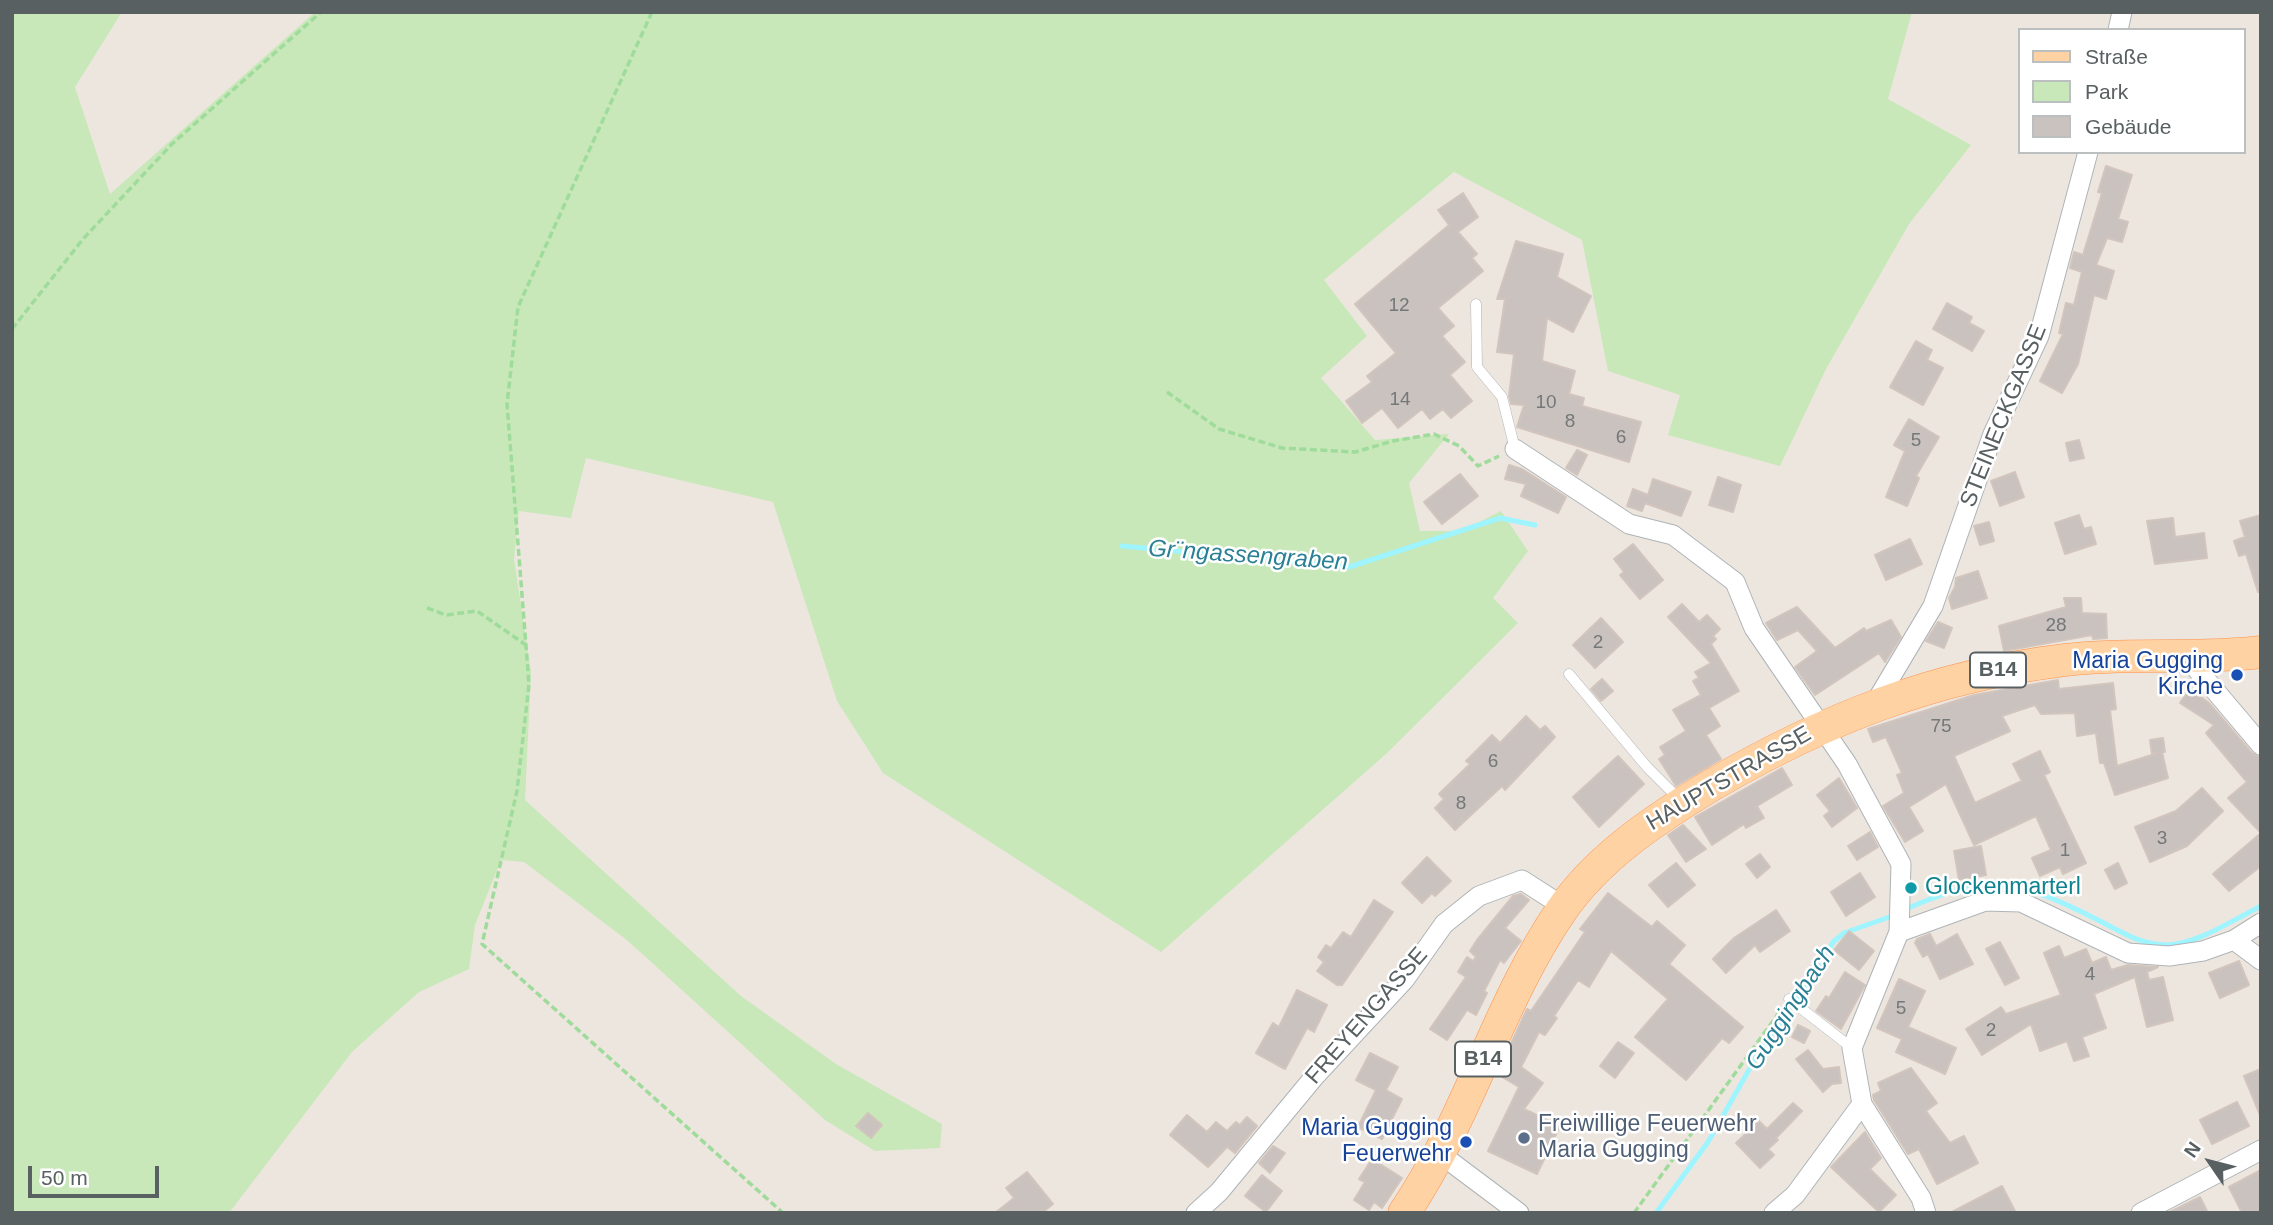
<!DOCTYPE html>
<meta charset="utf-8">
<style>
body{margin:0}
#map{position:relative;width:2273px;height:1225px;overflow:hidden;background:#ede6df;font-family:Helvetica,sans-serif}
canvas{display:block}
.frame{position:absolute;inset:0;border:14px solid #586062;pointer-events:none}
.legend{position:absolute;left:2018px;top:28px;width:228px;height:126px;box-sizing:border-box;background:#fff;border:2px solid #bcbfc0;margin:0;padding:9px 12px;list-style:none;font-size:21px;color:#586062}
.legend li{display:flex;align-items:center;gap:14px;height:35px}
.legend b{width:35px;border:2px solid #bcbfc0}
.north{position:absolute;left:2175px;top:1127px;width:70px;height:70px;-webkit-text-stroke:5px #fff;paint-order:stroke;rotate:305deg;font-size:19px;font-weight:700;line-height:28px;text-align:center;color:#586062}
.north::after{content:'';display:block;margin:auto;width:24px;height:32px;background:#586062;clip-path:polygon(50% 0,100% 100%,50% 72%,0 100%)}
.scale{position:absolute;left:28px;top:1166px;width:131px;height:32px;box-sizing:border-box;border:4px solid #586062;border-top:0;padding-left:9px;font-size:21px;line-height:24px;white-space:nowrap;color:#586062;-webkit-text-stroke:5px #fff;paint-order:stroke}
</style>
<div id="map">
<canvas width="2273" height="1225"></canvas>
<div class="frame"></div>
<ul class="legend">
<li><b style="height:9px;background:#ffd2a3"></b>Straße</li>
<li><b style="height:19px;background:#c8e8b9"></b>Park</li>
<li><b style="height:19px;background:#cac2be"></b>Gebäude</li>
</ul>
<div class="north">N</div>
<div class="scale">50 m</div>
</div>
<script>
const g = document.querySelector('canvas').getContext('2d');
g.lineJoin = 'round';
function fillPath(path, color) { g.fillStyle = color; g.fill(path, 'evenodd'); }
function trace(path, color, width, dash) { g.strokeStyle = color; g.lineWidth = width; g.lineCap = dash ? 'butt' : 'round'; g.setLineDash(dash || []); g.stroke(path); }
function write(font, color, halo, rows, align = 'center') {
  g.font = font + ' Helvetica,sans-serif'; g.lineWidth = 5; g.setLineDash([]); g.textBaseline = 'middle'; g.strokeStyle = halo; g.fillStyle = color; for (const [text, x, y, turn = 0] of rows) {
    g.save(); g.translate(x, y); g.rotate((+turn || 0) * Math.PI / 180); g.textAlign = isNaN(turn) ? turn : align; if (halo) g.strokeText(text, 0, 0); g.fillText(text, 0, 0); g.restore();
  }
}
fillPath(new Path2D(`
 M12,12H122L75,87L110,194L315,12H1912L1888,99L1971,145L1909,224L1826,369L1780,466L1668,435L1680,395L1608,371L1582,240L1454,172L1324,280L1367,336L1321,378L1375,440L1449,434L1409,483L1420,531H1461L1501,511L1528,551L1493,598L1518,623L1386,754L1161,952L883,773L837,701L773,502L586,458L571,518L519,511L514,559L531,672L525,800L741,996L836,1064L942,1124L940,1148L875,1151L825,1120L628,941L524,862L501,860L475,925L469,969L419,992L352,1052L229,1213H12Z`), '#c8e8b9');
trace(new Path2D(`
 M1122,546L1349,567L1500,518L1535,525
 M1904,910C1989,872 2020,880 2102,922C2123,933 2142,945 2167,945C2195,945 2235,919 2261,906
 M1656,1213L1708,1142L1758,1054L1819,969L1833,942L1844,933L1895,915`), '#9ef4ff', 5);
const building = new Path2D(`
 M2106,166L2132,175L2118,219L2128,222L2122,242L2107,238L2096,265L2114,271L2106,299L2094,295L2078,364L2062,393L2040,381L2063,334L2059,333L2066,303L2074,305L2082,272L2070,268L2074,252L2083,255L2102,193L2098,192Z
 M1463,193L1478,217L1458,232L1477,254L1472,258L1483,271L1438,308L1454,326L1442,336L1465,362L1450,375L1472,401L1451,418L1443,409L1430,419L1422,409L1398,428L1382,408L1362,423L1346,401L1372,382L1367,376L1396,353L1355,304L1449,225L1438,210Z
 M1516,241L1563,254L1557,277L1591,296L1573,332L1547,318L1542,361L1575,371L1569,394L1584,398L1582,406L1641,422L1629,462L1517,427L1524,405L1511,404L1509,396L1514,354L1497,352L1505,299H1497Z
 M1947,303L1972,317L1969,323L1984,331L1972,351L1933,329Z
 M1916,341L1932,350L1927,360L1943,368L1923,405L1890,387Z
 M1909,419L1939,437L1916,476L1919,478L1907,506L1886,497L1905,451L1894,445Z
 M2079,440L2084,458L2070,461L2066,443Z
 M1577,450L1587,455L1577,475L1566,468Z
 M1509,465L1522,469L1566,497L1558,513L1521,496L1526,484L1505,479Z
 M2015,472L2024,497L2000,506L1991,481Z
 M1460,474L1478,496L1442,524L1424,502Z
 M1718,477L1741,485L1733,512L1709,505Z
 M1653,479L1691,492L1681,516L1645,503L1642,511L1627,506L1633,489L1648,495Z
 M2079,515L2084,529L2091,527L2096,544L2065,554L2055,523Z
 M2261,515V591L2258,592L2246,554L2239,556L2234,541L2245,537L2240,521Z
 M2173,518L2175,537L2204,533L2207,558L2155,564L2147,521Z
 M1989,522L1994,541L1980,545L1974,526Z
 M1910,539L1922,564L1886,580L1875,555Z
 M1633,544L1663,580L1640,599L1620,575L1624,572L1614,559Z
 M1978,571L1987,598L1952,609L1949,598L1955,587L1956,578Z
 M2064,598H2081L2082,613L2106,614L2107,638L2093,639L2092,635L2004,651L1999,626L2066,607Z
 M1682,604L1699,622L1707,615L1720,629L1713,636L1716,639L1711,644L1739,691L1709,708L1720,726L1706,735L1721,759L1676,786L1659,759L1665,755L1660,747L1686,731L1673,710L1701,695L1693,681L1699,678L1695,672L1711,663L1668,617Z
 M1797,607L1835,648L1864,628L1866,631L1891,620L1901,637L1885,662L1879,653L1815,695L1795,667L1817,651L1798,630L1777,640L1766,623Z
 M1601,618L1623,642L1595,668L1573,645Z
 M1938,622L1952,628L1944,648L1926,641Z
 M1602,679L1613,691L1601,701L1591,689Z
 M2058,680L2059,689L2113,683L2116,709L2110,710L2117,766L2158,753L2152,754L2150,740L2163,738L2165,752H2162L2168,778L2115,795L2104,763H2100L2096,733L2077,736L2075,713L2041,714L2035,705L2002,716L2010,731L1954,756L1975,803L2022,781L2013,764L2040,751L2050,772L2044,775L2086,863L2063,874L2060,867L2040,876L2032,858L2051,850L2036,816L1974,845L1946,784L1909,807L1923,831L1905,842L1883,806L1904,793L1897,775L1902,773L1886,737L1873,742L1868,729L1974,695Z
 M2190,689L2209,703L2252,753L2261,757V833L2228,798L2247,782L2206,733L2214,725L2180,703Z
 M1526,716L1540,730L1545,726L1555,737L1505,790L1502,786L1455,830L1435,808L1444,799L1439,794L1470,764L1466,761L1492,735L1500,743Z
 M1618,756L1644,784L1599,827L1573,797Z
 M1782,768L1792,785L1757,806L1764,818L1746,828L1744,824L1712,845L1695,817Z
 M1839,778L1857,808L1832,827L1824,816L1830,811L1817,795Z
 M2202,788L2223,811L2187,846L2150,862L2135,827L2176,811Z
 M1683,825L1706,849L1686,862L1668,835Z
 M1870,832L1878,847L1857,860L1848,846Z
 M2261,833V866L2229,891L2213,874Z
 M1981,846L1986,875L1959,880L1954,851Z
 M1760,854L1770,867L1757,878L1746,864Z
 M1427,857L1451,881L1435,896L1432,893L1422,903L1402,883Z
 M1676,863L1695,885L1668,907L1649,885Z
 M2118,863L2127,883L2115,889L2105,870Z
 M1860,873L1875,897L1846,916L1831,892Z
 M1608,893L1652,927L1657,921L1685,945L1669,964L1743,1027L1729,1043L1722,1038L1686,1080L1635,1037L1668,999L1611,951L1589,987L1578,980L1554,1016L1557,1018L1545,1035L1539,1032L1521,1067L1543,1083L1524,1109L1560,1126L1537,1174L1488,1151L1519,1087L1497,1074L1527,1009L1531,1011L1585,932L1580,929Z
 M1521,894L1529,900L1505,928L1521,941L1504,963L1500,960L1484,991L1487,993L1476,1015L1467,1010L1447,1040L1430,1029L1466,977L1458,972L1467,957L1473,961L1476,957L1470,951L1477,940L1513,896Z
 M1374,900L1393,912L1342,985H1337L1317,971L1324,962L1318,957L1326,945L1331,948L1343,932L1351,937Z
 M1776,910L1790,931L1760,952L1755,945L1726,973L1713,959L1734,938Z
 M1849,931L1874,951L1859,970L1834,950Z
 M1930,934L1936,946L1957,934L1973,964L1940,979L1928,954L1923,957L1915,943L1917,939Z
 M2000,942L2019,978L2005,985L1986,949Z
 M2059,946L2064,958L2086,949L2092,963L2106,957L2111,970L2128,965L2158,967L2147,972L2149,980L2163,977L2173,1020L2147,1027L2135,977L2094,994L2106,1028L2082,1037L2089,1056L2074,1061L2067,1041L2040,1051L2031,1024L1982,1055L1966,1029L2001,1007L2006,1014L2061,995L2044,953Z
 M2239,961L2249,985L2220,998L2209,973Z
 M1845,972L1865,985L1841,1029L1816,1011L1826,996L1829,998Z
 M1899,979L1925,991L1908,1027L1956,1048L1945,1074L1896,1052L1902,1039L1877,1028Z
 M1297,990L1327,1005L1314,1032L1307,1028L1285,1069L1256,1053L1273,1023L1279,1027Z
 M1798,1025L1810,1031L1804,1043L1792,1037Z
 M1618,1042L1634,1053L1615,1078L1600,1066Z
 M1808,1050L1823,1069L1839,1067L1841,1083L1832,1084L1823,1092L1796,1059Z
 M1370,1053L1398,1067L1386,1090L1402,1099L1382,1139L1358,1127L1376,1090L1356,1080Z
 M1911,1068L1937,1103L1926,1111L1950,1143L1964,1136L1978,1163L1937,1184L1919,1149L1908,1154L1874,1100L1873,1095L1881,1091L1878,1083Z
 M2261,1069V1115H2260L2244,1076Z
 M2237,1102L2249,1126L2212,1144L2200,1120Z
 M1793,1103L1802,1111L1776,1138L1778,1140L1768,1149L1774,1155L1760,1168L1736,1143L1759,1121L1767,1129Z
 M868,1113L882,1125L871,1138L856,1126Z
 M1187,1115L1207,1132L1216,1122L1227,1131L1236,1122L1240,1125L1247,1117L1257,1126L1235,1153L1227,1147L1208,1167L1170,1135Z
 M1865,1132L1881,1158L1870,1169L1896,1195L1879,1212L1831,1167Z
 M1273,1146L1285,1153L1270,1173L1259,1163Z
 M1372,1159L1402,1178L1382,1208L1374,1202L1369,1210L1354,1200L1365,1182L1359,1179Z
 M2261,1170V1213H2242L2229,1187Z
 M1027,1172L1053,1204L1042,1213H995L1014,1198L1006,1188Z
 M1262,1175L1282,1191L1266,1212L1245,1196Z
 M2002,1186L2016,1213H1950Z
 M2200,1197L2208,1213H2168Z`);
fillPath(building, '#cac2be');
trace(building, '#d2c5bd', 2);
const lane = new Path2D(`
 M1476,304L1477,367L1502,397L1515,449
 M1569,674L1647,767L1680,800
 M1789,999L1852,1048`);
const street = new Path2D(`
 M2118,30L2122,12
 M1515,449L1629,524L1673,535L1735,582L1754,628L1847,764L1901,864L1899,932L1852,1048L1862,1104L1921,1198L1926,1213
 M2185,655L2261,745
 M1874,705L1933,606L1993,434L2039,336L2088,152
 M1899,932L1985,901L2021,902L2128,953L2169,956L2203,951L2234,940L2261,923
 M2234,940L2261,960
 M1439,1153L1519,1213
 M1196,1213L1219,1192L1315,1076L1405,979L1444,924L1479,896L1522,880L1564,907
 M1774,1213L1795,1195L1862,1104
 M2141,1213L2261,1150`);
const primary = new Path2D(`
 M1404,1213C1468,1119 1497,1005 1561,911C1598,857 1656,819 1710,786C1825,719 1933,676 2065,660C2130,652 2196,660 2261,652`);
trace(lane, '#aeb4b7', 11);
trace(street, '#aeb4b7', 21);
trace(primary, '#fe9047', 33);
trace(new Path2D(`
 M652,12L518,307L507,404L529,684L517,791L482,944L783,1213
 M12,329L83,239L172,144L321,12
 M1167,392L1219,429L1282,448L1355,452L1393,441L1434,434L1459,446L1478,466L1499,456
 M427,608L446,615L477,611L526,645
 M1634,1213L1783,1007`), '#9fdb9b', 3.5, [7, 3.5]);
trace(lane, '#fff', 10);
trace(street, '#fff', 19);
trace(primary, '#ffd2a3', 32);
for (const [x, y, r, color] of [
 [2237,675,7,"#1a4fb4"],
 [1911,888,7,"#0f9aa8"],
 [1524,1138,7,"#5c6f8a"],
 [1466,1142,7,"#1a4fb4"]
]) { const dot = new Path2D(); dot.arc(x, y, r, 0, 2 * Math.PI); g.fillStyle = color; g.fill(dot); trace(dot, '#fff', 2.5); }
write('19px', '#747879', null, [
 ["12",1399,306],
 ["14",1400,400],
 ["10",1546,403],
 ["8",1570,422],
 ["6",1621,438],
 ["5",1916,441],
 ["28",2056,626],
 ["2",1598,643],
 ["75",1941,727],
 ["6",1493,762],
 ["8",1461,804],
 ["3",2162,839],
 ["1",2065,851],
 ["4",2090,975],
 ["5",1901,1009],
 ["2",1991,1031]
]);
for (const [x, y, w] of [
 [1998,670,56],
 [1483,1059,56]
]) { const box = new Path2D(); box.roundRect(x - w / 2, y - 17.5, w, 35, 5); g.fillStyle = '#fff'; g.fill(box); trace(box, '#586062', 2); }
write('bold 21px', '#586062', null, [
 ["B14",1998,670],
 ["B14",1483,1059]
]);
write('23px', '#586062', '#fff', [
 ["STEINECKGASSE",2004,416,-68],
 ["HAUPTSTRASSE",1729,779,-30],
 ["FREYENGASSE",1367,1016,-49]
]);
write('23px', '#164399', '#fff', [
 ["Maria Gugging",2223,662],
 ["Kirche",2223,688],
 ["Maria Gugging",1452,1129],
 ["Feuerwehr",1452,1155]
], 'right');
write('23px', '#0d838f', '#fff', [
 ["Glockenmarterl",1925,888]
], 'left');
write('23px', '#4e5e75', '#fff', [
 ["Freiwillige Feuerwehr",1538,1125],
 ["Maria Gugging",1538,1151]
], 'left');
write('italic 24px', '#2b8095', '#fff', [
 ["Gr¨ngassengraben",1248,556,4],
 ["Guggingbach",1791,1008,-57]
]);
</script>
